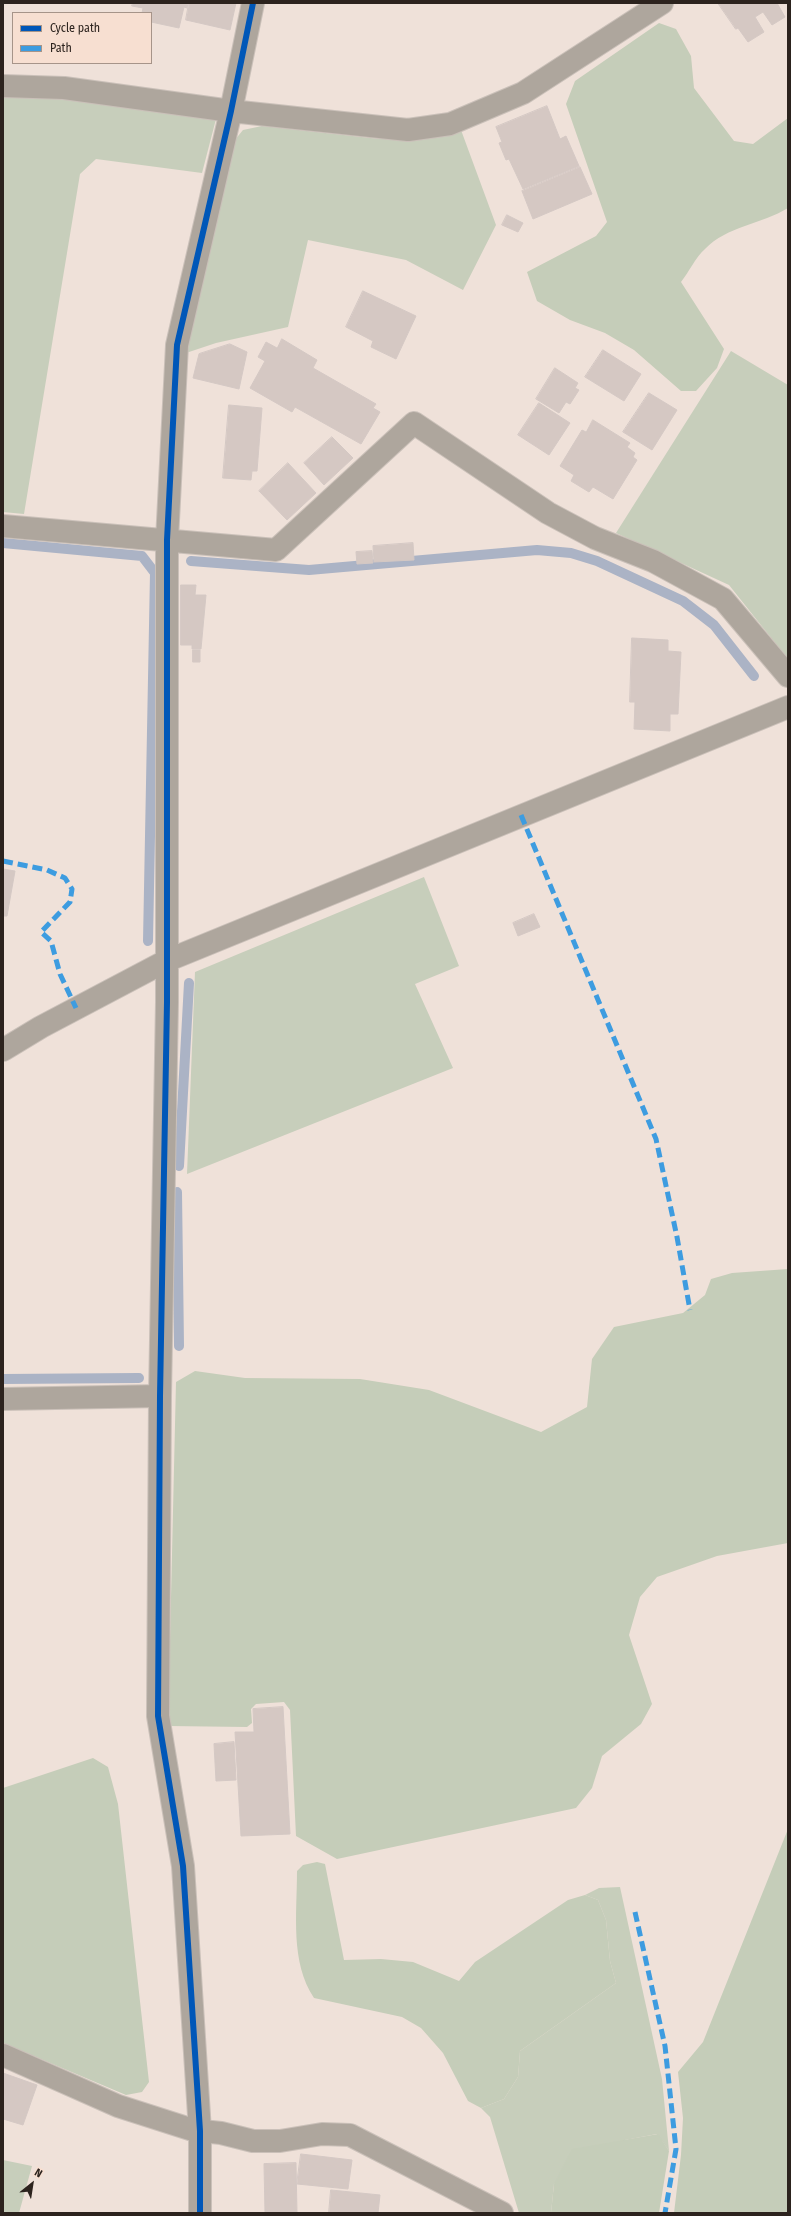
<!DOCTYPE html>
<style>
body{margin:0}
#map{position:relative;width:791px;height:2216px;overflow:hidden;background:#efe1d9;font-family:"Fira Sans Condensed",sans-serif}
canvas{display:block}
.frame{position:absolute;inset:0;border:4px solid #2c231e;pointer-events:none}
.legend{position:absolute;left:12px;top:12px;width:140px;height:52px;box-sizing:border-box;background:#f7dfd1;border:1px solid #a69489;margin:0;padding:5px 7px;list-style:none;font-size:12px;color:#2c231e}
.legend li{display:flex;align-items:center;gap:8px;height:20px}
.legend b{width:20px;border:1px solid #a69489}
.north{position:absolute;left:12px;top:2164px;width:40px;height:40px;-webkit-text-stroke:3px #f7dfd1;paint-order:stroke;rotate:30deg;font-size:11px;font-weight:700;line-height:16px;text-align:center;color:#2c231e}
.north::after{content:'';display:block;margin:auto;width:14px;height:18px;background:#2c231e;clip-path:polygon(50% 0,100% 100%,50% 72%,0 100%)}
</style>
<div id="map">
<canvas width="791" height="2216"></canvas>
<div class="frame"></div>
<ul class="legend">
<li><b style="height:5px;background:#0057b8"></b>Cycle path</li>
<li><b style="height:5px;background:#3d9ce0"></b>Path</li>
</ul>
<div class="north">N</div>
</div>
<script>
const g = document.querySelector('canvas').getContext('2d');
g.lineJoin = 'round';
function fillPath(path, color) { g.fillStyle = color; g.fill(path, 'evenodd'); }
function trace(path, color, width, dash) { g.strokeStyle = color; g.lineWidth = width; g.lineCap = dash ? 'butt' : 'round'; g.setLineDash(dash || []); g.stroke(path); }
fillPath(new Path2D(`
 M3,94H39L216,119L202,173L96,159L80,174L24,514L3,512Z
 M262,126L380,139L425,138L461,130L496,225L463,290L406,260L308,240L288,327L216,343L186,353L234,141L243,130Z
 M731,351L788,385V659L729,585L616,533Z
 M424,877L459,966L415,984L453,1068L187,1174L195,972Z
 M620,1887L662,2079L669,2151L657,2134L625,2140L554,2184L551,2213H519L490,2117L481,2108L504,2099L518,2077L520,2051L616,1983L610,1961L606,1920L598,1900L585,1895L599,1888Z
 M3,2160L32,2166L19,2213H3Z`), '#c7cebb');
fillPath(new Path2D(`
 M659,23L676,29L691,56L694,88L734,141L753,144L788,118V208C762,224 727,226 705,249C695,258 689,272 681,282L724,349L717,368L696,391H681L634,350L605,333L570,320L537,301L527,272L596,236L607,222L566,104L575,81Z
 M788,1269V1543L717,1556L657,1577L640,1597L629,1635L652,1704L641,1724L602,1756L592,1788L576,1808L337,1859L296,1836L290,1710L284,1702L256,1704L251,1709L252,1723L247,1727L168,1726L176,1382L195,1371L245,1378L360,1379L429,1390L541,1432L587,1407L592,1359L614,1327L683,1313L705,1295L711,1279L732,1273Z
 M93,1758L108,1767L118,1804L149,2082L142,2092L126,2095L3,2043V1788Z
 M788,1829V2213H674L681,2155L683,2118L678,2072L703,2042Z
 M317,1862L325,1864L344,1960L381,1959L413,1962L459,1981L475,1962L568,1900L585,1895L598,1900L606,1920L610,1961L616,1983L520,2051L518,2077L504,2099L481,2108L468,2101L443,2053L421,2028L402,2017L314,1998C290,1962 297,1914 297,1871L303,1865Z
 M658,2134L669,2151L659,2213H551L554,2184L572,2149Z`), '#c5cdb9');
trace(new Path2D(`
 M3,543L142,556L155,573L148,941
 M191,561L309,570L537,550L571,553L597,561L683,601L714,625L754,676
 M179,1166L189,983
 M177,1192L179,1346
 M3,1379L139,1378`), '#abb3c5', 10);
const building = new Path2D(`
 M133,3H188L187,8L184,7L179,28L151,22V13H142L143,8L132,6Z
 M189,3H236L230,30L186,20Z
 M718,3H777L785,17L772,25L763,12L755,17L764,32L748,42L738,28L736,29Z
 M547,106L560,139L566,136L579,166L523,189L509,159L506,160L499,143L502,142L496,127Z
 M580,167L592,194L533,219L522,191Z
 M507,215L523,223L518,232L502,225Z
 M363,291L416,316L396,359L371,347L373,341L346,327Z
 M282,339L317,360L313,368L376,404L373,408L380,412L361,444L295,407L292,412L250,388L265,361L258,357L266,342L277,348Z
 M230,344L247,352L239,389L193,378L199,354Z
 M603,350L641,374L624,401L585,377Z
 M555,368L578,383L575,388L579,390L570,404L566,402L559,413L536,399Z
 M649,393L677,410L652,450L623,432Z
 M539,403L570,423L549,455L518,435Z
 M229,405L262,408L257,471H252L251,480L223,478Z
 M593,420L630,443L627,447L635,453L633,457L637,460L613,499L593,487L589,492L571,481L574,475L560,466L582,430L586,432Z
 M332,437L353,458L324,485L304,463Z
 M288,463L316,493L287,520L259,491Z
 M413,543L414,560L374,562L373,546Z
 M372,551L373,563L357,564L356,552Z
 M181,585H196L195,595H206L201,649H192V645H181Z
 M632,638L668,640V651L681,652L678,714H670V731L634,729L635,702H630Z
 M193,650H200V662H193Z
 M3,869L15,871L7,916H3Z
 M534,914L540,927L518,936L513,923Z
 M283,1707L290,1834L241,1836L235,1732H254L253,1709Z
 M234,1742L236,1780L216,1781L214,1744Z
 M3,2073L37,2085L23,2125L3,2119Z
 M301,2154L352,2160L348,2189L297,2184Z
 M296,2163L297,2213H265L264,2164Z
 M331,2190L380,2195L378,2213H329Z`);
fillPath(building, '#d5c8c3');
trace(building, '#d4c8c4', 1);
const minor = new Path2D(`
 M3,86L64,88L231,111L408,130L450,124L523,93L662,3
 M3,526L276,550L414,423L548,513L595,538L653,561L723,599L788,676
 M3,1050L41,1027L166,961L788,707
 M3,1399L160,1396
 M3,2055L118,2106L193,2130L221,2133L253,2141H280L322,2134L350,2135L502,2213
 M200,2213V2131L183,1866L158,1716L160,1396L167,1002V540L177,345L231,111L253,3`);
trace(minor, '#cac0b9', 24);
trace(minor, '#aea69d', 22);
trace(new Path2D(`
 M521,815L656,1139L677,1237L690,1310
 M3,861L47,870L65,878L72,889L70,902L41,932L51,941L60,974L76,1008
 M635,1912L665,2046L676,2149L665,2213`), '#3d9ce0', 5, [10, 5]);
trace(new Path2D(`
 M200,2213V2131L183,1866L158,1716L160,1396L167,1002V540L177,345L231,111L253,3`), '#0057b8', 6);
</script>
